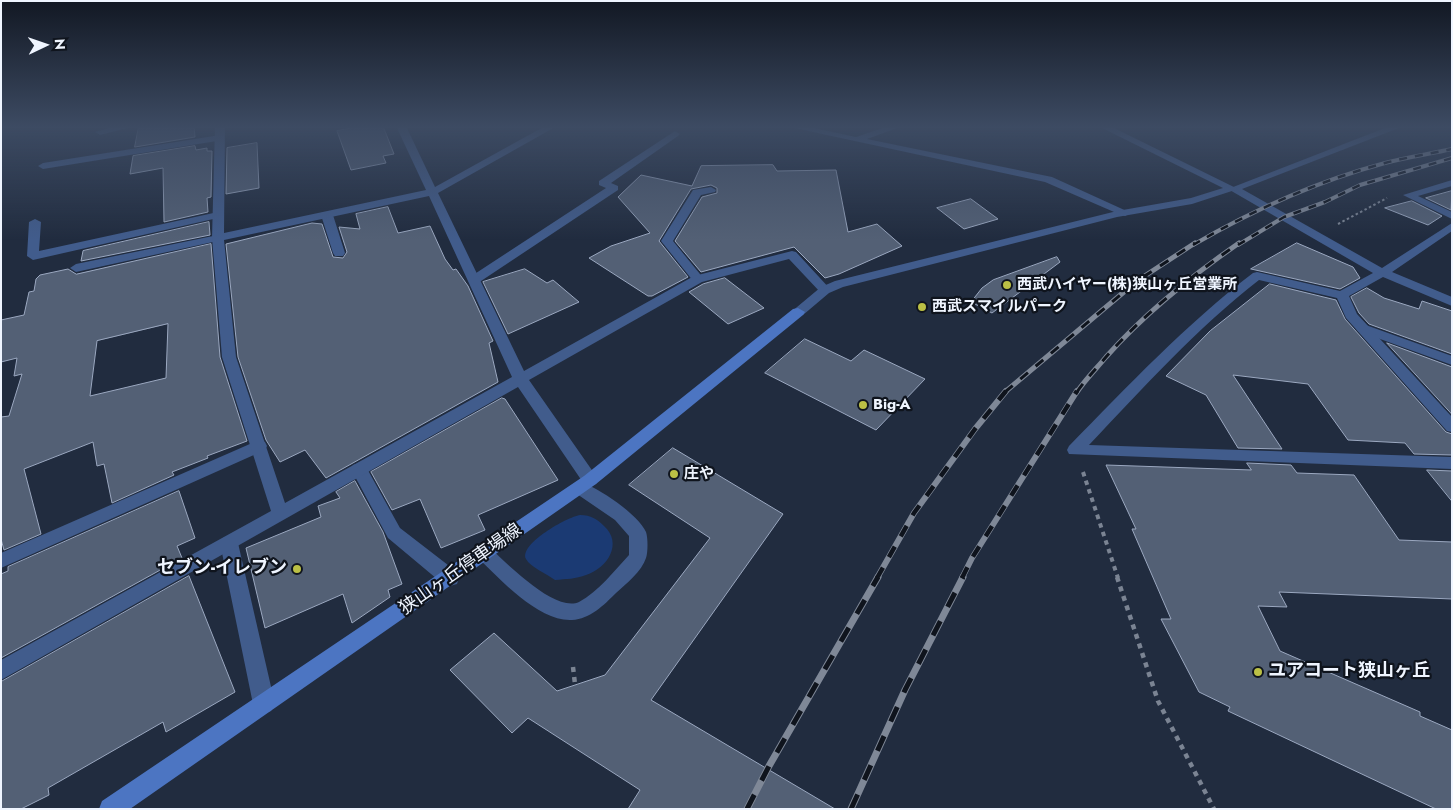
<!DOCTYPE html>
<meta charset="utf-8">
<style>
body{margin:0}
#map{position:relative;width:1453px;height:810px;overflow:hidden;background:#212c3f;font-family:Jost,sans-serif}
canvas{display:block}
.frame{position:absolute;inset:0;border:2px solid #eff5ff;pointer-events:none}
.north{position:absolute;left:20px;top:20px;width:50px;height:50px;-webkit-text-stroke:4px #0f141d;paint-order:stroke;rotate:87deg;font-size:14px;font-weight:700;line-height:20px;text-align:center;color:#eff5ff}
.north::after{content:'';display:block;margin:auto;width:18px;height:22px;background:#eff5ff;clip-path:polygon(50% 0,100% 100%,50% 72%,0 100%)}
</style>
<div id="map">
<canvas width="1453" height="810"></canvas>
<div class="frame"></div>
<div class="north">N</div>
</div>
<script>
const g = document.querySelector('canvas').getContext('2d');
g.lineJoin = 'round';
function fillPath(path, color) { g.fillStyle = color; g.fill(path, 'evenodd'); }
function trace(path, color, width, dash) { g.strokeStyle = color; g.lineWidth = width; g.lineCap = dash ? 'butt' : 'round'; g.setLineDash(dash || []); g.stroke(path); }
function write(font, color, halo, rows, align = 'center') {
  g.font = font + ' Jost,"Noto Sans JP",sans-serif'; g.lineWidth = 4.5; g.setLineDash([]); g.textBaseline = 'middle'; g.strokeStyle = halo; g.fillStyle = color; for (const [text, x, y, turn = 0] of rows) {
    g.save(); g.translate(x, y); g.rotate((+turn || 0) * Math.PI / 180); g.textAlign = isNaN(turn) ? turn : align; if (halo) g.strokeText(text, 0, 0); g.fillText(text, 0, 0); g.restore();
  }
}
fillPath(new Path2D(`
 M580,515C591,515 597,519 604,526C623,543 608,568 586,575C576,579 566,579 555,580C547,574 530,567 526,559C519,544 567,517 580,515Z`), '#1b3a73');
const building = new Path2D(`
 M139,126H194L195,137L135,147Z
 M362,126H383L394,154L383,156L386,163L351,170L337,131Z
 M257,143L259,188L226,194L227,148Z
 M195,146L196,150L207,148V151H212L211,197L207,198L208,212L164,222L163,168L130,174L133,156Z
 M773,165L777,171L836,170L848,232L877,224L902,246L839,274L825,278L794,247L701,272L675,241L702,197L717,193V188L711,185L691,189L659,241L688,277L652,296H648L589,258L611,246L650,233L618,197L641,175L692,186L701,166Z
 M1452,191L1451,210L1426,198Z
 M971,199L998,219L964,229L937,208Z
 M1412,201L1442,216L1428,225L1385,208Z
 M388,207L398,233L430,226L445,259L453,270L456,269L468,286L493,341L489,343L498,382L326,478L305,450L280,462L266,440L238,357L226,244L312,223L322,224L333,257L343,258L347,252L339,227L360,229L356,214Z
 M209,222L210,235L81,261L83,251Z
 M1297,243L1353,267L1360,278L1340,289L1251,269Z
 M211,244L220,357L247,441L207,456L208,458L172,472L174,475L112,503L104,464L97,466L93,442L24,469L41,534L4,550L1,539V417L9,416L22,374L14,376L17,358L1,362V320L24,315L29,292L34,291L36,279L40,275L68,269L76,274ZM168,324L166,378L90,396L97,341Z
 M1057,257L1060,262L992,313L971,302L982,288L993,280Z
 M525,269L547,283L553,280L579,302L508,334L483,282Z
 M725,278L764,308L728,324L689,292L703,284Z
 M1270,284L1336,300L1345,319L1446,432L1452,434V455L1414,454L1405,443L1348,440L1308,384L1233,375L1282,449L1238,448L1206,395L1166,376L1210,331Z
 M1367,288L1384,298L1419,309L1422,301L1452,311V354L1369,324L1359,313L1351,297Z
 M805,339L851,361L864,350L925,379L876,430L765,373Z
 M1387,343L1452,367V414Z
 M502,398L505,399L558,480L478,515L485,530L441,548L420,499L392,510L371,472Z
 M673,448L783,514L651,700L835,809H628L640,790L528,718L512,733L450,670L494,633L557,691L605,675L710,538L629,485Z
 M1247,463L1291,465L1297,473L1354,475L1399,540L1452,542V599L1279,592L1287,607L1258,606L1280,651L1420,712V716L1452,730V809H1436L1228,711L1230,707L1199,692L1161,619H1171L1132,529H1136L1106,465L1251,470Z
 M1427,470L1452,471V501Z
 M355,481L383,532L402,584L388,590L390,597L352,623L343,594L265,628L246,548L321,517L318,506L340,498L336,492Z
 M179,491L195,538L177,546L182,558L1,658V574L8,571V567Z
 M189,576L235,692L166,732L163,722L48,788L49,795L21,809H1V682Z`);
fillPath(building, '#536075');
trace(building, '#9ba8c0', 1);
trace(new Path2D(`
 M1338,224L1387,198`), '#7b8493', 2, [2.5, 2.5]);
trace(new Path2D(`
 M1083,472L1118,578`), '#7b8493', 4, [4.5, 4.5]);
trace(new Path2D(`
 M1117,577L1158,701L1214,809
 M573,667L575,684`), '#7b8493', 4.5, [5, 5]);
fillPath(new Path2D(`
 M115,126H136L100,135L95,132Z
 M675,131L680,134L678,136L611,183L618,186V190L478,283H470L468,280L470,277L606,188L599,185V181Z
 M220,135L223,136V140L43,169L38,166L43,163Z
 M711,187L716,190L715,192L701,195L673,241L704,279L698,283L694,282L661,241L693,190Z
 M218,212L222,213V217L33,260L27,256L29,222L35,219L41,222L39,251Z
 M327,212L333,215L345,253L343,256H335L333,253L321,215Z
 M218,235L222,236V240L76,272L70,268L76,264Z
 M1363,324L1452,356V365L1358,331L1356,328L1358,325Z
 M259,440L265,442L267,446L265,450L1,568V553Z
 M580,482C598,487 639,515 646,532C648,538 648,552 646,558C642,571 626,584 616,593C604,605 590,619 572,620C539,622 500,579 478,558L475,553L478,548L484,546L490,548C507,563 555,613 579,602C598,592 615,570 629,555V536L615,520L574,492L572,488L574,484Z
 M229,536L235,538L238,543L275,704L271,711L264,714L257,711L253,704L220,543L223,538Z`), '#415c8c');
fillPath(new Path2D(`
 M359,463L365,465L400,528L457,572L459,578L457,584L450,586L443,584L388,538L351,469L353,465Z`), '#415c8c');
fillPath(new Path2D(`
 M215,126H225L224,233L426,190L396,126H406L435,187L545,126H557L438,193L524,371L694,276L792,251L796,252L831,290L825,294L821,293L789,259L702,282L529,380L596,476L598,480L596,484L590,486L584,484L518,387L1,680V660L271,511L222,357L212,238ZM429,196L512,377L285,503L236,357L224,240Z
 M785,126H805L856,137L888,126H903L867,139L1052,177L1131,213L1125,216L1121,215L1045,182Z
 M1390,126H1404L1242,189L1382,268L1452,223V231L1392,272L1452,297V306L1383,277L1349,296L1357,314L1452,417V432L1447,431L1346,318L1337,298L1259,280C1196,329 1144,387 1089,445L1452,457V469L1069,454L1067,450L1069,446C1129,385 1185,325 1253,273L1257,272L1340,291L1373,273L1228,189Z
 M1452,180V186L1418,196L1452,212V219L1403,195Z`), '#415c8c');
fillPath(new Path2D(`
 M1098,126H1110L1238,189L1192,204L1117,217L843,287L829,293L803,315H793L791,312L821,287L835,281L1117,211L1191,198L1223,188Z`), '#415c8c');
fillPath(new Path2D(`
 M798,308L805,312L803,315L596,484L130,809H99L102,801L584,476L793,309Z`), '#4c75c2');
const railFar3 = new Path2D(`
 M1193,245C1253,210 1318,181 1385,163C1407,157 1430,154 1452,149
 M1238,245L1284,217L1325,202L1360,185L1452,158`);
const railFar2 = new Path2D(`
 M1005,392L1137,281L1195,243
 M1077,392C1085,380 1096,369 1106,357C1145,313 1190,277 1239,243`);
const railFar1 = new Path2D(`
 M877,578L914,513L975,429L1006,391
 M962,578L972,558L1077,391`);
const rail = new Path2D(`
 M747,809L769,766L878,577
 M851,809L905,690L963,577`);
trace(railFar3, '#7f8897', 4);
trace(railFar2, '#7f8897', 5);
trace(railFar1, '#7f8897', 6);
trace(rail, '#7f8897', 7);
trace(railFar3, '#0f141d', 2.5, [8]);
trace(railFar2, '#0f141d', 3, [10]);
trace(railFar1, '#0f141d', 4.5, [12]);
trace(rail, '#0f141d', 5, [16]);
const sky = g.createLinearGradient(0, 0, 0, 240);
sky.addColorStop(0, '#121823');
sky.addColorStop(0.53, '#3d4b63');
sky.addColorStop(1, '#3d4b6300');
g.fillStyle = sky;
g.fillRect(0, 0, 1453, 240);
for (const [x, y, r, color] of [
 [1007,285,5,"#bbc045"],
 [922,307,5,"#bbc045"],
 [863,405,5,"#bbc045"],
 [674,474,5,"#bbc045"],
 [297,569,5,"#bbc045"],
 [1258,672,5,"#bbc045"]
]) { const dot = new Path2D(); dot.arc(x, y, r, 0, 2 * Math.PI); g.fillStyle = color; g.fill(dot); trace(dot, '#0f141d', 2); }
write('bold 15px', '#eff5ff', '#0f141d', [
 ["西武ハイヤー(株)狭山ヶ丘営業所",1017,285],
 ["西武スマイルパーク",932,307],
 ["Big-A",873,405],
 ["庄や",684,474]
], 'left');
write('bold 18px', '#eff5ff', '#0f141d', [
 ["セブン-イレブン",287,569],
 ["ユアコート狭山ヶ丘",1268,672,"left"]
], 'right');
write('18px', '#eff5ff', '#0f141d', [
 ["狭山ヶ丘停車場線",461,570,-35]
]);
</script>
